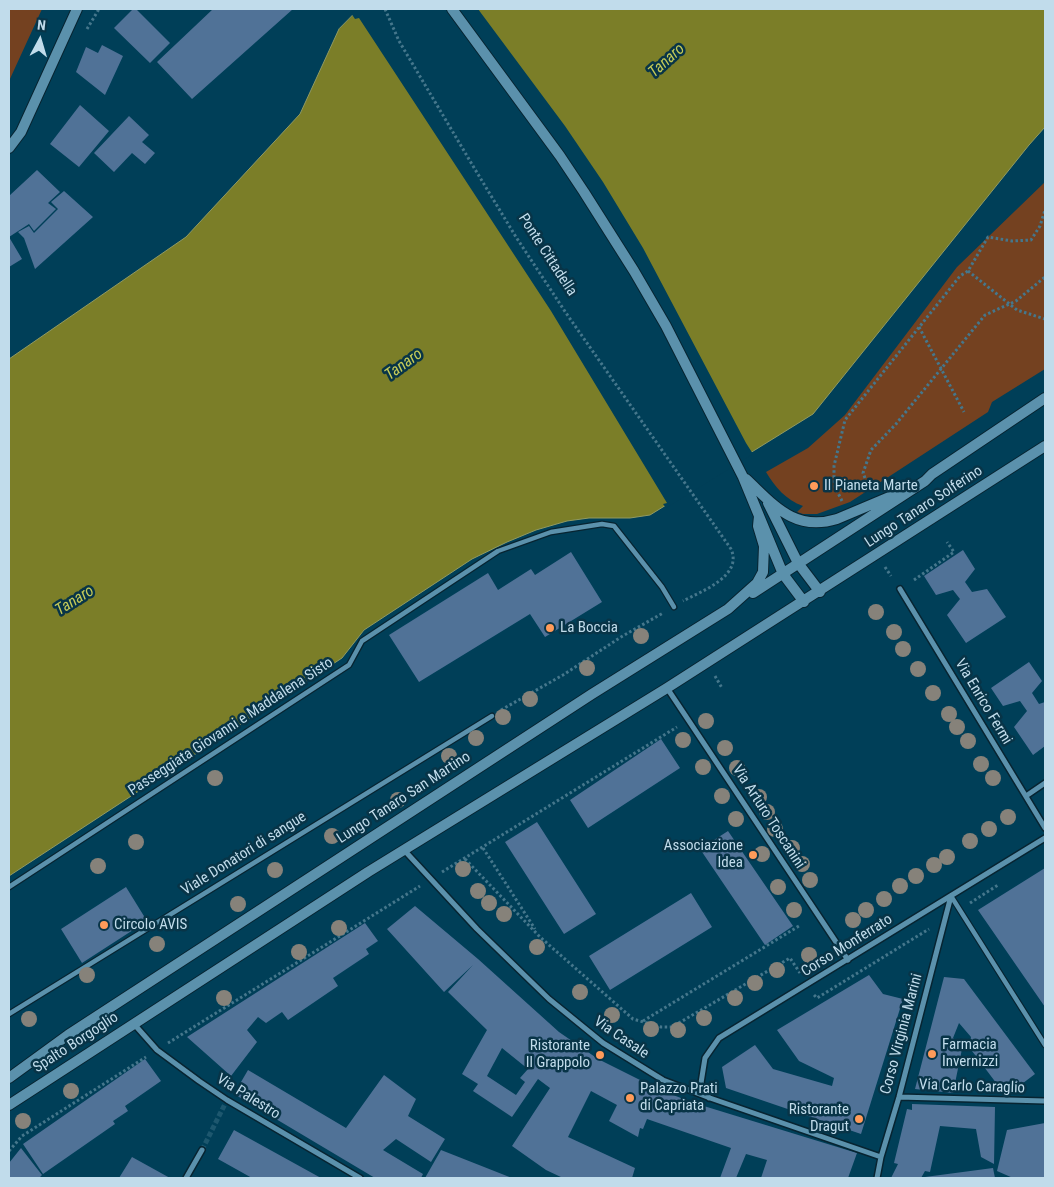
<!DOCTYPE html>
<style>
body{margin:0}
#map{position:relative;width:1054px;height:1187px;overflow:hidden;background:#003f58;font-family:"Roboto Condensed",sans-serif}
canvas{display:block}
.frame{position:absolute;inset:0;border:10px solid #c1dceb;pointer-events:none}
.north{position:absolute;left:15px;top:15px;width:50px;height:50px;-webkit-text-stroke:4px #083447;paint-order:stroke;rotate:6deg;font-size:14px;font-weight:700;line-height:20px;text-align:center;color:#c1dceb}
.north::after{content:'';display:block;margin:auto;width:18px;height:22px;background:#c1dceb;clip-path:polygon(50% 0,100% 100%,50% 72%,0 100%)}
</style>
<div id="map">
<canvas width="1054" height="1187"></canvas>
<div class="frame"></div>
<div class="north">N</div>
</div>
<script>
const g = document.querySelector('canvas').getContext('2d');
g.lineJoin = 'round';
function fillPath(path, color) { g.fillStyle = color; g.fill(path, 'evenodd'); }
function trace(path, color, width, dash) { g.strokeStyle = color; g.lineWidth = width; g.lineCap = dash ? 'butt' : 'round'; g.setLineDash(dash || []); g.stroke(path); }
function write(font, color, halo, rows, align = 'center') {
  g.font = font + ' "Roboto Condensed",sans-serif'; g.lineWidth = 5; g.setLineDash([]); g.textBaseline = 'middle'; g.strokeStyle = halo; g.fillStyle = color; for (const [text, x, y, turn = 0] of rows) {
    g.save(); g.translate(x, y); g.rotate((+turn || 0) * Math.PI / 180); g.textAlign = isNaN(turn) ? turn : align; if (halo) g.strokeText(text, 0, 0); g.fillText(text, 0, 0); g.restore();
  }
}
fillPath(new Path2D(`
 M9,9H42L9,81Z
 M1045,182V369L992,402L988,412L850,502L817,514H803L797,512L803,506C786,500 775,487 766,472L808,448L845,415L957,267Z`), '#744120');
const water = new Path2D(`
 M359,9H1045V127L1029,145L813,414L650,515L630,518H589L567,521L536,530L507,542L472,559L364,630L342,658L9,876V359L186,237L300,114L339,29Z`);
fillPath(water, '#7b7e28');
trace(water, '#909a62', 1);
fillPath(new Path2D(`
 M356,9H478L565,126L603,182L643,248L746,443L753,454L666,508L663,504L667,503L551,311L359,18L355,19L351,13Z`), '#003f58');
fillPath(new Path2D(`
 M133,9H136L170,43L150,63L114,28Z
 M213,9H293L192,99L157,62Z
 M102,45L123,56L105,95L76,72L86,47L98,53Z
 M80,105L109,131L79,167L50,144Z
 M129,116L149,135L142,142L155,153L145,164L132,153L114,172L94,153Z
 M37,170L60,192L48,203L56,209L34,231L29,224L9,237L22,259L9,267V196Z
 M64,191L93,217L35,269L24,238L18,232L29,226L34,233L58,209L51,202Z
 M963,550L975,569L965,582L972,592L987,589L1006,617L966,643L947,615L960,599L953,590L936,595L924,576Z
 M571,552L602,602L545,637L530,614L419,682L389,635L488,573L498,590L531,569L535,575Z
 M1029,662L1042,681L1032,693L1039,704L1045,702V746L1033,755L1014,727L1027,711L1020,701L1003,706L991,688Z
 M661,739L680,768L588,828L570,800Z
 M537,822L596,914L564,934L505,842Z
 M728,831L793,926L765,945L700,849Z
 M1045,868V1007L978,910Z
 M126,887L147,921L82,963L61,929Z
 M691,893L712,927L610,990L589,956Z
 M415,906L478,959L559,1032L598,1059L660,1090L694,1103L857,1153L848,1178H761L767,1160L746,1154L736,1178H720L731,1148L647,1119L643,1129L640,1128L638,1137L609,1121L617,1105L591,1091L568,1137L635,1168L632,1178H563L546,1170L512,1146L550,1088L538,1079L512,1117L473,1091L478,1084L462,1074L487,1030L448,992L473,965L444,992L387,929ZM502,1048L528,1069L520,1078L525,1082L516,1095L487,1076Z
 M365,923L378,941L366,949L369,954L333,978L338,986L288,1020L282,1012L266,1023L258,1017L247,1030L257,1042L231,1076L187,1037Z
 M869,975L883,994L903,999L861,1134L726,1088L722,1067L755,1045L773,1069L832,1086L834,1078L799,1061L777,1030Z
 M944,977L964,979L1035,1074L1006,1096L969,1047L971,1037L959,1023L953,1038L962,1049L953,1093L915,1089Z
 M145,1059L161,1081L125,1106L128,1111L113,1121L115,1124L43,1174L23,1144Z
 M248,1070L346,1128L384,1075L416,1099L408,1116L445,1139L431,1162L396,1139L383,1150L423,1174L421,1178H375L234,1094Z
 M912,1104L995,1107L994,1164L981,1157L976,1129L940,1126L930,1172L925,1171L921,1178H891L898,1164L894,1163L907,1109L912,1110Z
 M1045,1123V1178H1013L997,1171L1007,1130Z
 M234,1130L321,1178H252L218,1159Z
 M21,1148L42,1175L39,1178H9V1163Z
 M441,1150L512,1178H425Z
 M132,1157L170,1178H119Z
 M993,1168L995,1178H925V1177Z`), '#507297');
trace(new Path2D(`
 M202,1150L227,1100`), '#1d576e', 5, [5, 2.5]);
const pedestrian = new Path2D(`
 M9,887L349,665L362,641L498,551L551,532L602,524L614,526L662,587L674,607
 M951,896L1045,1045
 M9,1014L492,716`);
const minor = new Path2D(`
 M900,589L1045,828
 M667,688L848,960
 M1026,796L1045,783
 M404,850L477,929L549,999L603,1043L663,1080L710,1098L881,1157
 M134,1024L157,1050L199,1081L227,1100L360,1178
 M899,1097L1045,1101
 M709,1098L701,1083L705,1058L719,1038L1045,838
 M186,1178L202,1150
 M877,1178L881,1157L899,1097L951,896`);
const secondary = new Path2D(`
 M452,9L560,156L584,192L634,271L666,326L743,477L783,574L804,602
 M9,148L21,132L77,9
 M746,479C774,505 794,532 837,519L894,495
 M768,503L798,563L820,592
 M753,593L925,481L932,474L1045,398
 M9,1078L68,1035L592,694L728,609L757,583L763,572L764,546L758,526L759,516
 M9,1105L368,872L667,688L1045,446`);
trace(pedestrian, '#072431', 7);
trace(minor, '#072431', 8);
trace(secondary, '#072431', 12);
trace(new Path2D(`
 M385,9L399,41L473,166L516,237L566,313L731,549C743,576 702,591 683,601
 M87,29L99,9
 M968,271L1017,310L1045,319
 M919,327L964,412
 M865,478L863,473L871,450L896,424L985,315L1016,301L1045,277
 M842,501L835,487L834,481V466L845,420L960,276L968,271L988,237L1012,241L1031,240L1040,226L1045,210
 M885,567L891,576
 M914,580L954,552L947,542
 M715,676L722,688
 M501,710L563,675L621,637L663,613
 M483,848L535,929
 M465,859L540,937L633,1019L661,1027H672L790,958L800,973
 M442,872L677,727
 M970,903L998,885
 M814,995L817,998L929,929
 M643,1021L799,926
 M168,1043L420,886
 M9,1151L22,1136L146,1057`), '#45778c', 3, [2.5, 2.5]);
trace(pedestrian, '#5b91ac', 4.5);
trace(minor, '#5b91ac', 5);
trace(secondary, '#5b91ac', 10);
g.fillStyle = '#86827a';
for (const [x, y] of [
 [876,612],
 [894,632],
 [641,636],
 [903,649],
 [587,668],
 [918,669],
 [933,693],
 [530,699],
 [949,714],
 [503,717],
 [706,721],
 [957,727],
 [476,738],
 [683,740],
 [968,741],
 [725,748],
 [449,756],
 [981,764],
 [703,767],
 [737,768],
 [215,778],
 [993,778],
 [722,796],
 [759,797],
 [398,800],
 [767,812],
 [1008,817],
 [736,819],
 [775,829],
 [989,829],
 [332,836],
 [970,841],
 [136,842],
 [792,848],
 [762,854],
 [947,857],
 [802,864],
 [934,865],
 [98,866],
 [463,869],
 [275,870],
 [916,876],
 [810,880],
 [900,886],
 [778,887],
 [478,891],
 [884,899],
 [489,903],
 [238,904],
 [794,910],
 [866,910],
 [504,914],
 [853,920],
 [339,928],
 [157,944],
 [537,947],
 [299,952],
 [809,955],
 [777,970],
 [87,975],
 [755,983],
 [580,992],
 [224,998],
 [735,998],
 [612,1015],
 [704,1018],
 [29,1019],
 [651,1029],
 [678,1030],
 [71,1091],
 [23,1121]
]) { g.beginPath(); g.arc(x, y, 8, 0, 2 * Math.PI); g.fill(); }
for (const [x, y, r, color] of [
 [814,486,5,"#ff9b5a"],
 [550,628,5,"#ff9b5a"],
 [753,855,5,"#ff9b5a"],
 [104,925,5,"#ff9b5a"],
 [932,1054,5,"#ff9b5a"],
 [600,1055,5,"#ff9b5a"],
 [630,1098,5,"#ff9b5a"],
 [859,1119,5,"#ff9b5a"]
]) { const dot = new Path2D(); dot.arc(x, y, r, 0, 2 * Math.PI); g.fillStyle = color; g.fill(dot); trace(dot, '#083447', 2); }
write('15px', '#c1dceb', '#083447', [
 ["Ponte Cittadella",547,255,57],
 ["Lungo Tanaro Solferino",924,507,-33],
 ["Via Enrico Fermi",983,702,59],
 ["Passeggiata Giovanni e Maddalena Sisto",231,727,-33],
 ["Lungo Tanaro San Martino",404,798,-33],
 ["Via Arturo Toscanini",768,817,57],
 ["Viale Donatori di sangue",244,854,-32],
 ["Corso Monferrato",847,946,-32],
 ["Corso Virginia Marini",902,1034,-75],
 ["Via Casale",621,1038,34],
 ["Spalto Borgoglio",76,1043,-33],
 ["Via Carlo Caraglio",972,1087,2],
 ["Via Palestro",248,1097,32]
]);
write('15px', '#c1dceb', '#083447', [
 ["Il Pianeta Marte",824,486],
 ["La Boccia",560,628],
 ["Associazione",743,846,"right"],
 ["Idea",743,863,"right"],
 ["Circolo AVIS",114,925],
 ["Farmacia",942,1045],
 ["Invernizzi",942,1062],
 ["Ristorante",590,1046,"right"],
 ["Il Grappolo",590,1063,"right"],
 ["Palazzo Prati",640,1089],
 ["di Capriata",640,1106],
 ["Ristorante",849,1110,"right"],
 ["Dragut",849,1127,"right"]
], 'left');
write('italic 16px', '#c5cb58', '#083447', [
 ["Tanaro",667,61,-42],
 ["Tanaro",404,365,-36],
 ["Tanaro",75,601,-32]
]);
</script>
